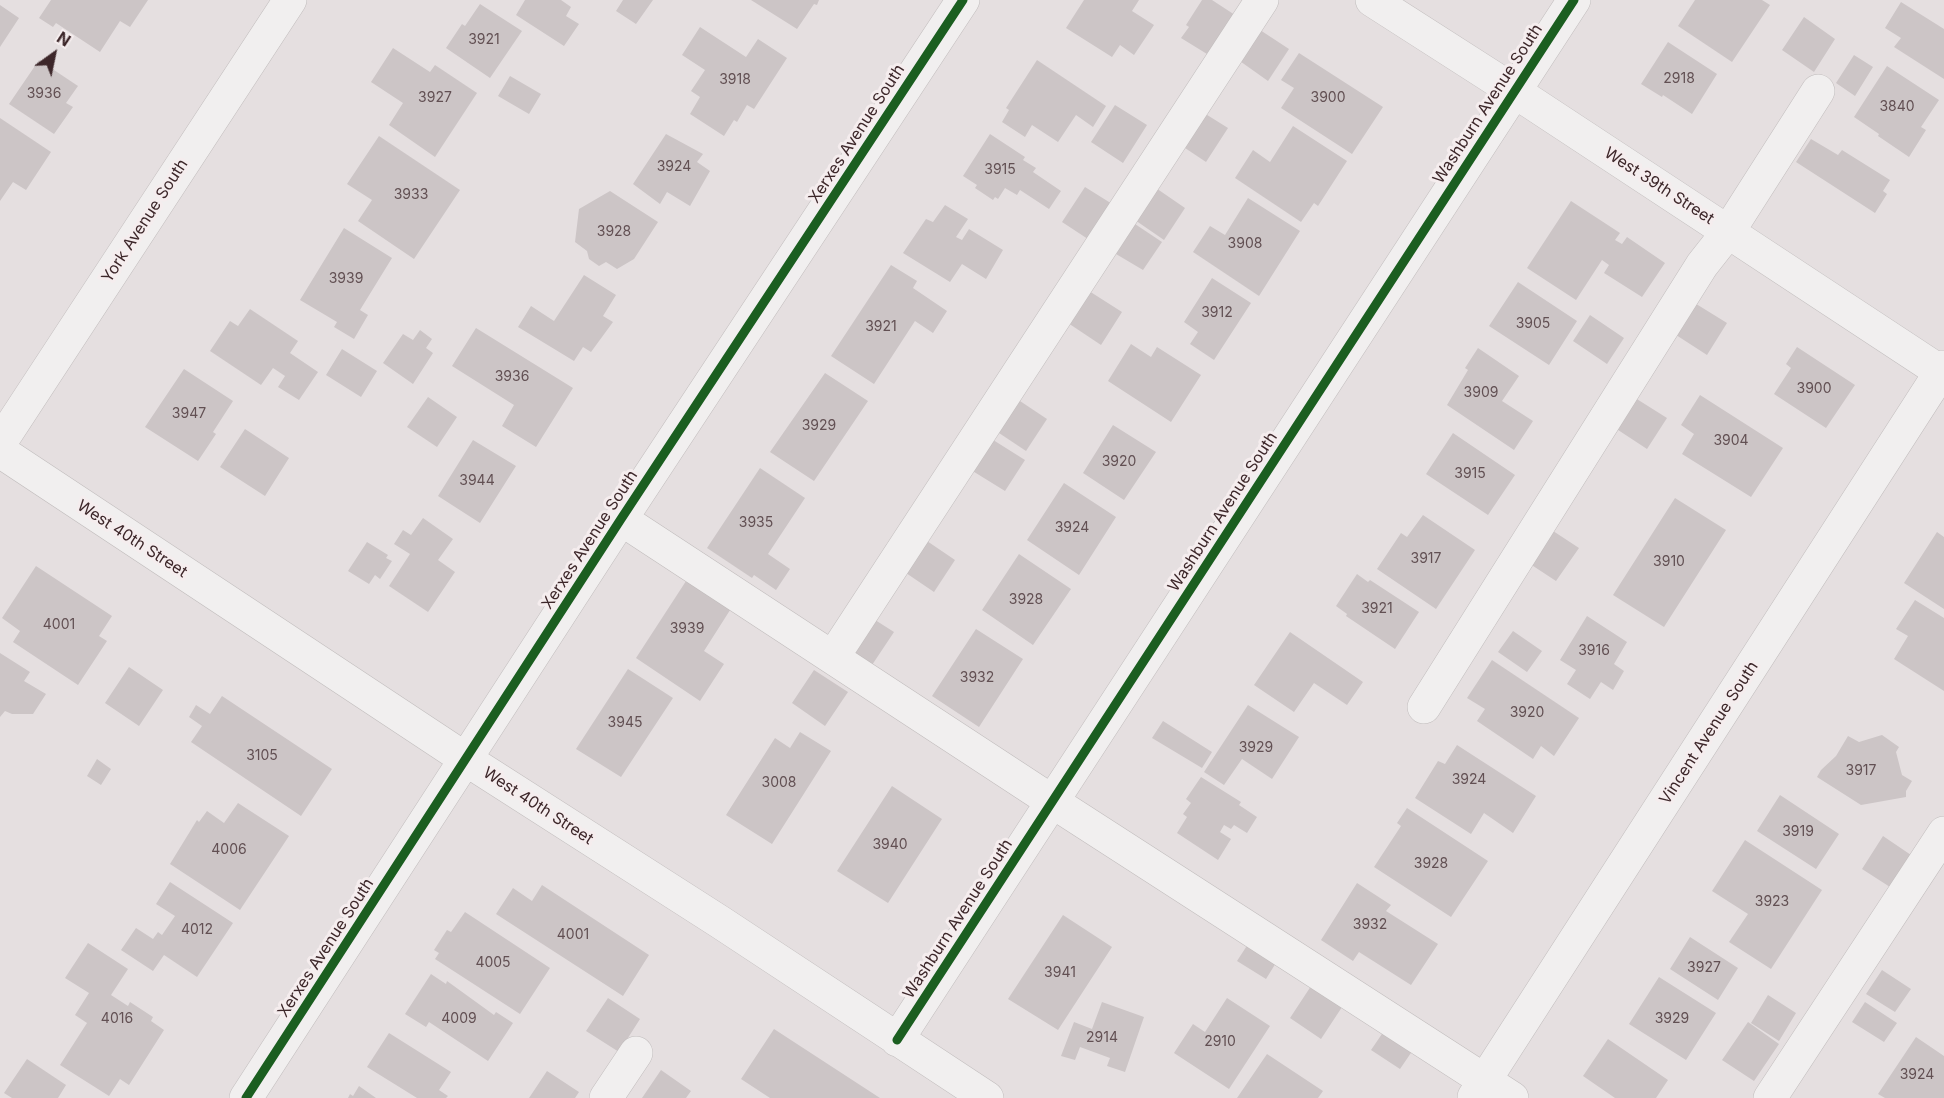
<!DOCTYPE html>
<style>
body{margin:0}
#map{position:relative;width:1944px;height:1098px;overflow:hidden;background:#e5dfe0;font-family:Inter,sans-serif}
canvas{display:block}
.north{position:absolute;left:24px;top:24px;width:60px;height:60px;-webkit-text-stroke:4px #f5edee;paint-order:stroke;rotate:33deg;font-size:16px;font-weight:700;line-height:24px;text-align:center;color:#3d272a}
.north::after{content:'';display:block;margin:auto;width:21px;height:27px;background:#3d272a;clip-path:polygon(50% 0,100% 100%,50% 72%,0 100%)}
</style>
<div id="map">
<canvas width="1944" height="1098"></canvas>
<div class="north">N</div>
</div>
<script>
const g = document.querySelector('canvas').getContext('2d');
g.lineJoin = 'round';
function fillPath(path, color) { g.fillStyle = color; g.fill(path, 'evenodd'); }
function trace(path, color, width, dash) { g.strokeStyle = color; g.lineWidth = width; g.lineCap = dash ? 'butt' : 'round'; g.setLineDash(dash || []); g.stroke(path); }
function write(font, color, halo, rows, align = 'center') {
  g.font = font + ' Inter,sans-serif'; g.lineWidth = 6; g.setLineDash([]); g.textBaseline = 'middle'; g.strokeStyle = halo; g.fillStyle = color; for (const [text, x, y, turn = 0] of rows) {
    g.save(); g.translate(x, y); g.rotate((+turn || 0) * Math.PI / 180); g.textAlign = isNaN(turn) ? turn : align; if (halo) g.strokeText(text, 0, 0); g.fillText(text, 0, 0); g.restore();
  }
}
fillPath(new Path2D(`
 M51,0H148L130,27L120,21L100,52L56,23L53,27L39,18Z
 M525,0H561L571,7L566,16L579,24L564,46L516,15Z
 M623,0H653L636,24L616,11Z
 M751,0H819L817,5L814,4L797,29Z
 M1084,0H1139L1132,11L1154,25L1134,55L1120,45L1112,57L1066,28Z
 M1202,0H1212L1238,17L1218,47L1214,44L1207,54L1181,38L1189,27L1186,25Z
 M1695,0H1762L1770,5L1732,62L1678,26Z
 M1901,2L1944,29V79L1894,47L1901,38L1885,28Z
 M480,4L522,31L490,78L446,48L462,24L465,26Z
 M0,5L19,18L0,47Z
 M1804,17L1835,39L1814,72L1782,50Z
 M700,27L746,57L758,39L787,58L754,109L747,105L737,122L734,120L724,136L690,114L700,97L691,91L705,70L682,55Z
 M1257,28L1289,49L1268,81L1237,59Z
 M1668,42L1717,74L1692,114L1663,95L1662,97L1641,84Z
 M393,48L430,72L435,65L477,93L435,157L389,125L403,103L371,82Z
 M1299,53L1383,107L1352,154L1281,108L1294,88L1281,80Z
 M1854,55L1873,67L1855,96L1836,83Z
 M39,60L78,86L66,103L73,107L54,134L9,104Z
 M1037,60L1106,106L1093,127L1076,115L1058,142L1032,125L1025,137L1002,122L1009,110L1006,108Z
 M1887,66L1939,100L1921,127L1926,130L1909,157L1878,136L1879,134L1854,117Z
 M510,76L541,94L529,114L498,96Z
 M1115,105L1147,125L1123,163L1091,142Z
 M1204,113L1228,128L1206,162L1182,146Z
 M0,118L51,152L26,190L13,182L0,201Z
 M1293,126L1347,161L1318,206L1314,203L1301,222L1235,178L1253,150L1270,162Z
 M666,134L703,154L697,162L710,171L690,206L667,192L660,204L633,184Z
 M990,134L1025,157L1023,160L1036,168L1033,172L1061,191L1049,209L1020,190L1017,195L1005,188L998,199L995,197L993,200L975,188L977,185L963,176Z
 M379,136L460,190L414,259L358,221L372,200L347,184Z
 M1811,139L1838,155L1842,150L1890,180L1883,191L1887,194L1875,213L1796,162Z
 M1153,186L1185,208L1164,240L1132,218Z
 M1085,187L1117,207L1094,243L1062,222Z
 M610,191L658,222L634,259L617,269L606,262L599,266L589,259L587,251L575,242L579,209Z
 M1248,198L1300,231L1259,296L1193,252L1210,226L1225,235Z
 M1571,201L1620,233L1615,240L1622,244L1627,237L1665,263L1642,297L1604,273L1609,265L1602,260L1576,300L1527,268Z
 M945,205L968,219L956,237L962,240L969,229L1003,250L986,279L962,264L950,282L903,253L926,219L933,222Z
 M1135,224L1162,242L1143,270L1116,254Z
 M344,228L392,258L360,310L368,315L354,339L334,327L337,322L300,300Z
 M891,265L917,281L913,288L947,311L933,333L915,321L874,384L831,356Z
 M584,275L616,295L603,316L613,322L591,352L583,347L574,361L518,327L531,306L554,321Z
 M1212,278L1251,303L1214,360L1190,344L1198,332L1184,322Z
 M1518,282L1577,321L1549,365L1489,326Z
 M1089,291L1122,312L1101,345L1068,323Z
 M1693,302L1727,323L1707,355L1673,333Z
 M250,309L298,341L290,353L318,372L299,400L278,387L285,376L273,368L261,385L210,351L230,321L238,326Z
 M1590,315L1624,338L1607,364L1573,341Z
 M476,328L573,388L536,447L502,426L514,405L452,366Z
 M420,330L432,339L426,348L433,353L413,384L383,363L403,334L413,340Z
 M1131,344L1151,357L1157,347L1201,375L1171,422L1108,381Z
 M1797,347L1855,385L1826,428L1774,394L1791,368L1786,364Z
 M1478,348L1519,376L1502,401L1533,421L1514,450L1447,405L1468,370L1465,368Z
 M342,349L377,371L361,397L326,375Z
 M184,369L233,401L213,432L216,434L198,461L145,427Z
 M825,373L868,401L814,481L770,452Z
 M1700,395L1783,448L1751,497L1682,454L1694,434L1681,425Z
 M1632,396L1667,418L1647,449L1612,426Z
 M428,397L457,417L437,447L407,427Z
 M1017,399L1047,419L1026,451L996,431Z
 M1113,425L1156,452L1124,500L1083,473Z
 M245,429L289,458L265,496L220,467Z
 M1453,433L1515,475L1488,515L1426,474Z
 M990,438L1025,460L1005,491L971,470Z
 M473,440L516,466L480,523L438,496Z
 M760,468L805,498L768,554L790,569L776,590L754,575L752,578L707,548Z
 M1064,483L1116,517L1079,575L1027,540Z
 M1675,498L1726,530L1664,627L1613,595Z
 M1423,515L1475,550L1436,609L1377,569L1401,533L1407,537Z
 M423,518L453,539L438,560L455,572L428,612L389,586L410,554L394,544L403,530L411,535Z
 M1547,527L1579,548L1556,581L1524,560Z
 M1937,532L1944,537V609L1904,583Z
 M927,541L955,560L934,592L906,573Z
 M367,542L388,555L386,558L392,561L380,579L375,575L369,584L348,571Z
 M1019,554L1071,589L1033,645L982,610Z
 M36,566L112,616L99,636L107,641L78,685L13,642L20,631L2,618Z
 M1357,574L1368,582L1370,580L1419,612L1395,649L1346,616L1347,614L1336,606Z
 M688,578L732,607L704,651L724,664L700,701L636,658Z
 M1915,600L1944,618V691L1894,659L1908,636L1896,629Z
 M1587,616L1627,642L1614,664L1624,671L1613,690L1601,682L1590,699L1567,684L1576,670L1560,660Z
 M872,618L894,632L872,665L850,651Z
 M976,629L1023,659L979,727L932,696Z
 M1513,631L1542,651L1527,672L1498,652Z
 M1290,632L1363,682L1347,705L1314,683L1294,712L1254,685Z
 M0,653L30,672L24,681L46,694L33,714H12L5,711L0,717Z
 M1492,660L1579,718L1554,756L1541,746L1533,759L1477,721L1485,709L1467,698Z
 M129,667L163,690L139,726L105,703Z
 M628,669L673,698L621,777L576,749Z
 M814,670L848,692L825,726L792,703Z
 M222,696L332,769L301,816L191,742L202,726L189,717L196,705L210,714Z
 M1248,705L1299,737L1272,779L1242,759L1224,785L1204,772Z
 M1163,721L1212,752L1202,768L1152,738Z
 M800,732L831,751L772,844L726,815L775,738L790,748Z
 M1882,735L1899,747L1896,752L1902,775L1912,781L1906,791V797L1861,805L1817,777L1821,770L1836,756L1848,736L1859,742Z
 M1457,745L1536,796L1513,833L1484,813L1471,834L1415,798L1438,761L1445,764Z
 M97,759L111,769L101,785L87,776Z
 M1201,777L1241,802L1239,805L1257,817L1247,833L1234,825L1231,829L1224,825L1220,832L1231,839L1218,860L1177,833L1187,817L1183,814L1191,803L1186,799Z
 M892,786L942,819L888,903L837,871Z
 M1780,795L1839,834L1816,869L1757,831Z
 M238,803L289,836L240,910L170,864L197,820L199,822L207,811L224,823Z
 M1407,808L1488,861L1451,917L1374,867L1401,826L1397,823Z
 M1883,836L1911,855L1890,887L1862,869Z
 M1745,840L1822,890L1771,969L1729,942L1748,914L1712,891Z
 M170,882L233,923L197,977L164,955L153,971L121,950L136,928L153,939L158,932L162,935L175,916L156,904Z
 M1357,883L1391,905L1386,911L1438,944L1411,985L1359,952L1353,961L1321,940Z
 M542,885L649,955L623,996L496,914L513,888L532,901Z
 M465,912L550,968L520,1014L435,959L439,953L434,950L447,930L451,932Z
 M1063,915L1112,947L1058,1030L1008,999Z
 M1690,937L1738,968L1718,1000L1670,969Z
 M1250,941L1279,958L1266,979L1237,961Z
 M88,943L128,969L111,995L128,1006L130,1002L153,1017L151,1021L164,1030L129,1085L120,1079L109,1096L60,1065L87,1023L75,1015L89,993L65,978Z
 M1882,970L1911,989L1895,1012L1866,994Z
 M431,974L446,984L447,981L494,1015L496,1012L513,1023L488,1061L429,1022L426,1027L405,1014Z
 M1659,977L1716,1013L1686,1060L1629,1024Z
 M1315,980L1346,1001L1321,1039L1290,1018Z
 M1768,995L1796,1013L1779,1041L1751,1023Z
 M608,998L640,1019L619,1052L586,1031Z
 M1227,998L1270,1026L1229,1089L1174,1053L1193,1024L1205,1032Z
 M1102,1002L1144,1017L1125,1072L1107,1066L1110,1058L1080,1047L1075,1060L1061,1056L1074,1022L1092,1029Z
 M1865,1002L1897,1023L1884,1042L1852,1022Z
 M1748,1022L1779,1044L1754,1081L1722,1060Z
 M1386,1028L1415,1047L1400,1069L1371,1050Z
 M774,1029L880,1098H770L741,1079Z
 M389,1033L451,1072L439,1090L448,1096L446,1098H417L367,1067Z
 M1916,1037L1944,1056V1098H1885L1878,1094Z
 M1608,1039L1668,1080L1656,1098H1615L1583,1076Z
 M1267,1054L1323,1091L1318,1098H1237Z
 M27,1059L66,1085L58,1098H12L4,1093Z
 M661,1070L691,1091L686,1098H642Z
 M547,1071L579,1092L575,1098H529Z
 M359,1086L376,1098H348L350,1094L353,1096Z`), '#ccc5c6');
const minor = new Path2D(`
 M1372,0L1514,91L1944,374
 M0,443L290,0
 M0,451L467,760L720,922L987,1098
 M621,519L1053,802L1512,1098
 M833,657L1262,0
 M1424,707L1702,265L1728,232L1818,91
 M897,1040L1574,0
 M1474,1097L1944,367
 M246,1098L621,519L963,0
 M606,1098L636,1053
 M1770,1098L1944,833`);
trace(minor, '#c0bcbc', 34);
trace(minor, '#f1efef', 33);
trace(new Path2D(`
 M897,1040L1574,0
 M246,1098L621,519L963,0`), '#1b5e20', 9);
write('14px', '#625053', null, [
 ["3921",484,40],
 ["2918",1679,79],
 ["3918",735,80],
 ["3936",44,94],
 ["3927",435,98],
 ["3900",1328,98],
 ["3840",1897,107],
 ["3924",674,167],
 ["3915",1000,170],
 ["3933",411,195],
 ["3928",614,232],
 ["3908",1245,244],
 ["3939",346,279],
 ["3912",1217,313],
 ["3905",1533,324],
 ["3921",881,327],
 ["3936",512,377],
 ["3900",1814,389],
 ["3909",1481,393],
 ["3947",189,414],
 ["3929",819,426],
 ["3904",1731,441],
 ["3920",1119,462],
 ["3915",1470,474],
 ["3944",477,481],
 ["3935",756,523],
 ["3924",1072,528],
 ["3917",1426,559],
 ["3910",1669,562],
 ["3928",1026,600],
 ["3921",1377,609],
 ["4001",59,625],
 ["3939",687,629],
 ["3916",1594,651],
 ["3932",977,678],
 ["3920",1527,713],
 ["3945",625,723],
 ["3929",1256,748],
 ["3105",262,756],
 ["3917",1861,771],
 ["3924",1469,780],
 ["3008",779,783],
 ["3919",1798,832],
 ["3940",890,845],
 ["4006",229,850],
 ["3928",1431,864],
 ["3923",1772,902],
 ["3932",1370,925],
 ["4012",197,930],
 ["4001",573,935],
 ["4005",493,963],
 ["3927",1704,968],
 ["3941",1060,973],
 ["4016",117,1019],
 ["4009",459,1019],
 ["3929",1672,1019],
 ["2914",1102,1038],
 ["2910",1220,1042],
 ["3924",1917,1075]
]);
write('16px', '#3d272a', '#f5edee', [
 ["Washburn Avenue South",1488,104,-57],
 ["Xerxes Avenue South",857,134,-57],
 ["West 39th Street",1659,186,33],
 ["York Avenue South",145,221,-57],
 ["Washburn Avenue South",1223,512,-57],
 ["West 40th Street",132,539,33],
 ["Xerxes Avenue South",590,540,-57],
 ["Vincent Avenue South",1709,733,-57],
 ["West 40th Street",538,806,33],
 ["Washburn Avenue South",958,919,-57],
 ["Xerxes Avenue South",326,948,-57]
]);
</script>
